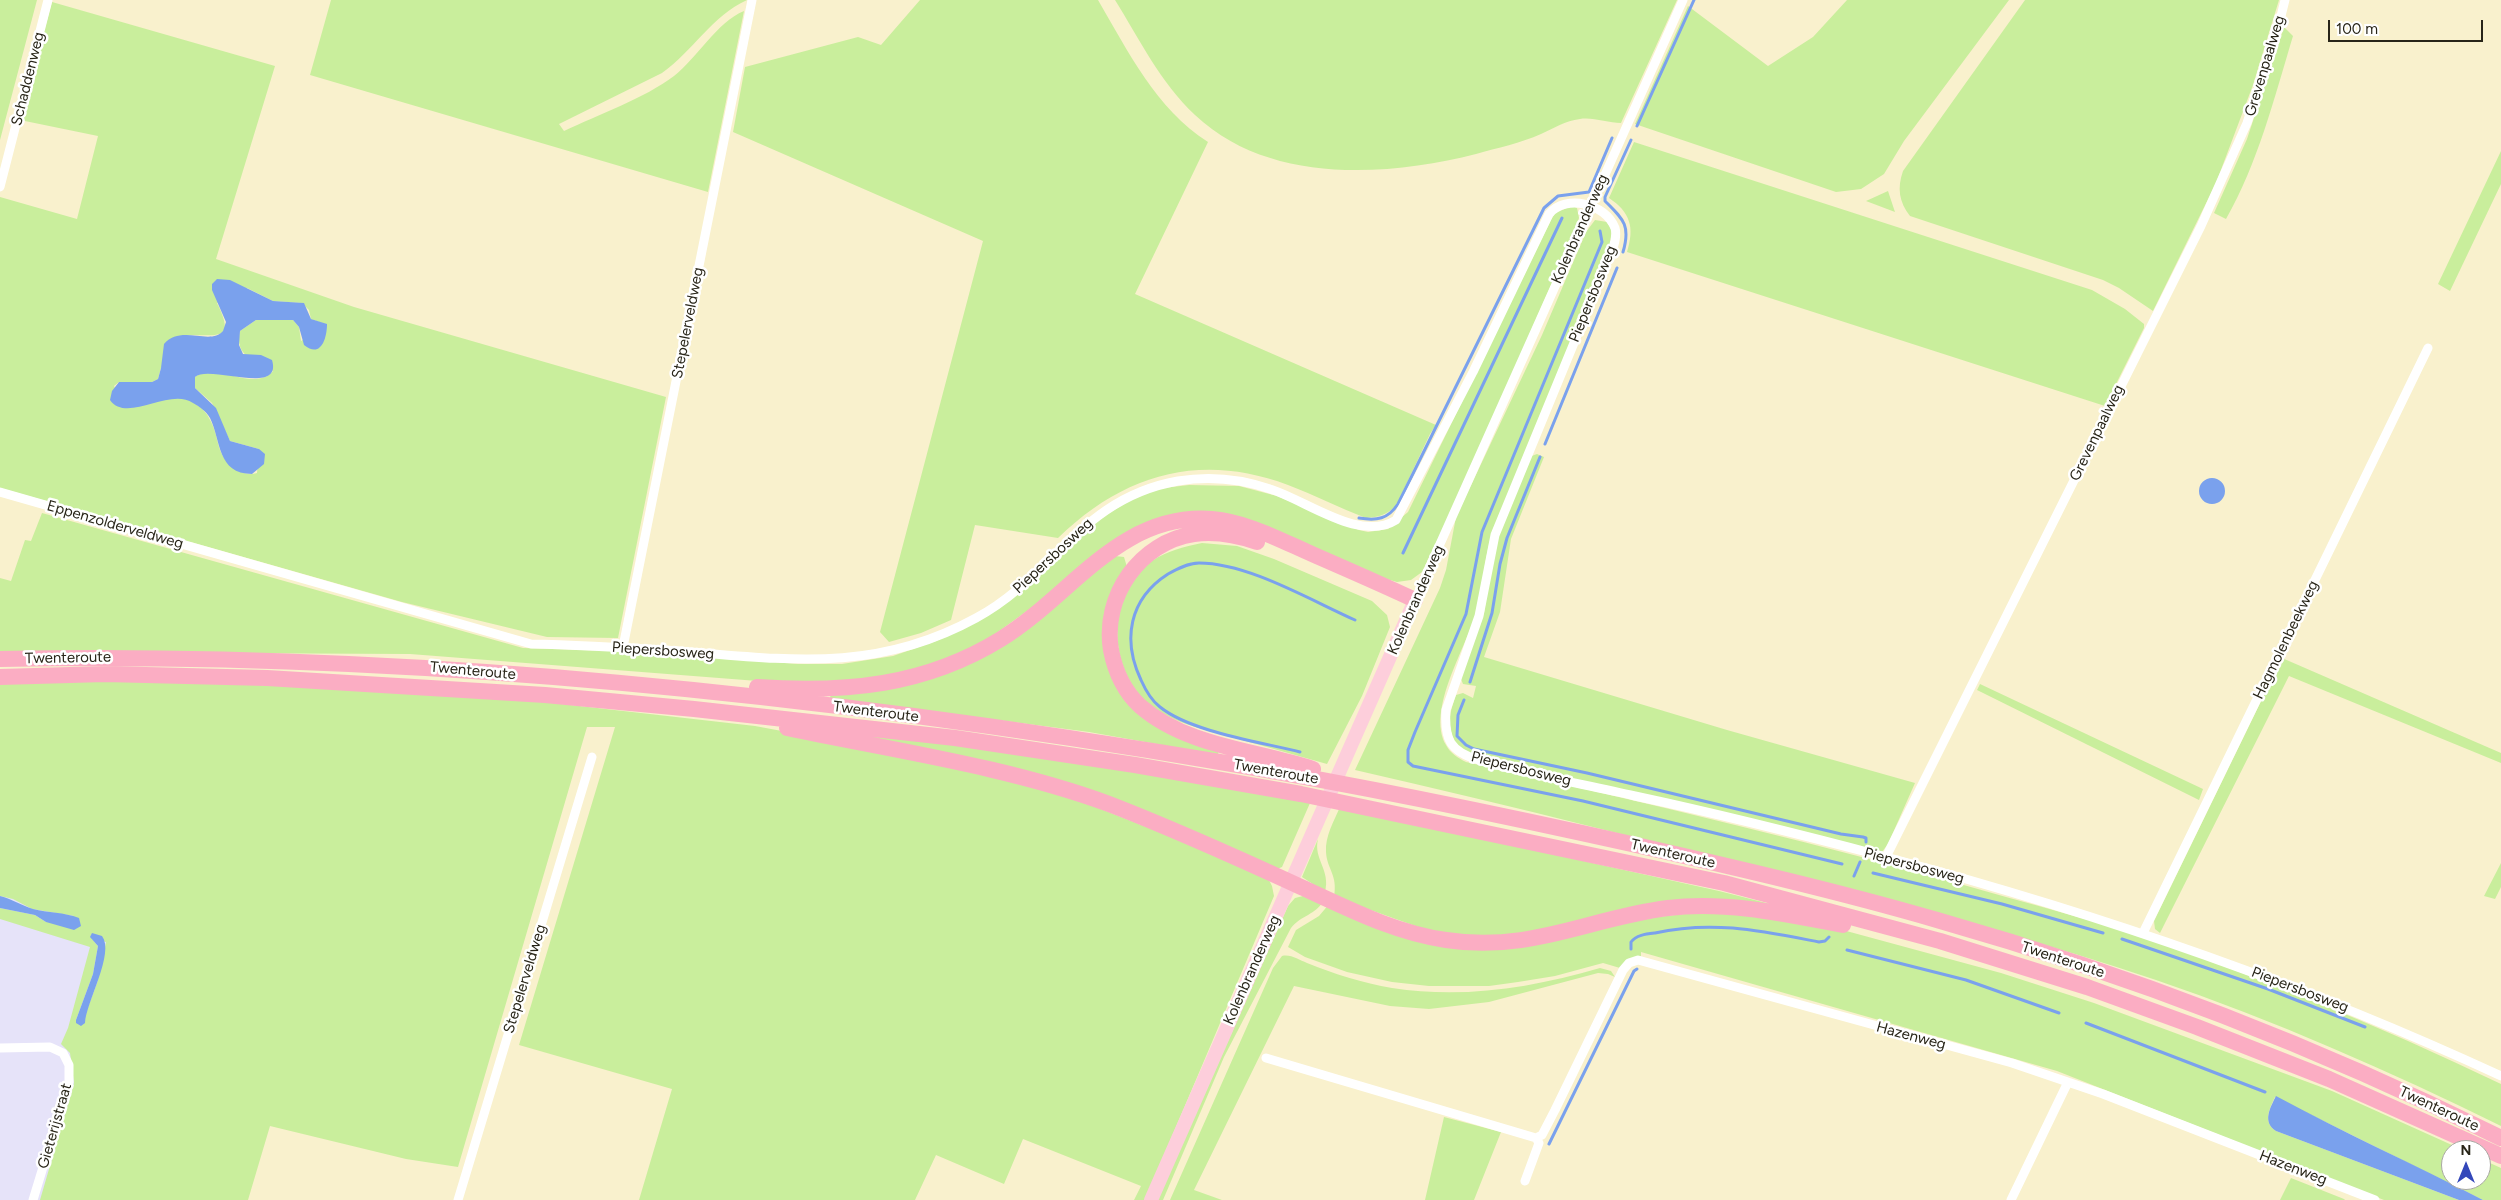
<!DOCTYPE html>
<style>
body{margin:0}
#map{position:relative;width:2501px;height:1200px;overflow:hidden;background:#f9f1cd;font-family:Figtree,sans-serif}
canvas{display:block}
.north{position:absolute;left:2441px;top:1140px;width:50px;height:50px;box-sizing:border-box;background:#fff;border:1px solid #a9a8a3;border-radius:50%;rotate:0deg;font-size:14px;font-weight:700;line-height:20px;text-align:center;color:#282518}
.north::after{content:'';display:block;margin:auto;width:18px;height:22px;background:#3448ba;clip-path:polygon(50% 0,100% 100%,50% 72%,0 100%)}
.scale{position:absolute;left:2328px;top:20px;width:155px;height:22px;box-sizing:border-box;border:2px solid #282518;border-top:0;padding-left:6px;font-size:15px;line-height:18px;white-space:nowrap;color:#282518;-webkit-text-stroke:4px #fff;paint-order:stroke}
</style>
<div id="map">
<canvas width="2501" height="1200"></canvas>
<div class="north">N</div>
<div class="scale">100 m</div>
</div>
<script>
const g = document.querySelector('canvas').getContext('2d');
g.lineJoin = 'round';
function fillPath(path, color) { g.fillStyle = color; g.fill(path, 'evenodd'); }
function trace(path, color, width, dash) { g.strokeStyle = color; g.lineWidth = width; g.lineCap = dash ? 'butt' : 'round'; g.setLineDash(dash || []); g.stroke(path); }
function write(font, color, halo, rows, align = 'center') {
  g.font = font + ' Figtree,sans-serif'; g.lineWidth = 5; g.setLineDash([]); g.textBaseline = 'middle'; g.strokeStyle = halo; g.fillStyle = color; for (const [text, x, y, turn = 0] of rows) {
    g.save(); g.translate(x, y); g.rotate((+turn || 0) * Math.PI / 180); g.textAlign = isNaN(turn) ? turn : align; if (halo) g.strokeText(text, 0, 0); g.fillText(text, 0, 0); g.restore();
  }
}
fillPath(new Path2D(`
 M0,856L162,904L78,1200H0Z`), '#e6e3f9');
fillPath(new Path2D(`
 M0,0H37L0,140Z
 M331,0H747C712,16 693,51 662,73L559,124L564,131C598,115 645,98 674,76C697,58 717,22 744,11L708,192L310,75Z
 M920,0H1098C1128,51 1156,109 1208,142L1135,294L1436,425L1430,434L1396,506C1386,515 1379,517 1366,518C1339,508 1315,495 1288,485C1200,452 1124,474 1058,538L975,525L951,620L921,633L889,642L880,632L983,241L733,132L745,67L858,37L881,45Z
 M1115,0H1677L1621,123C1608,123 1593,117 1580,119C1565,121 1554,128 1541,134C1521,143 1497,148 1476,154C1385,177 1268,184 1195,115C1160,82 1140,40 1115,0Z
 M1847,0H2009L1904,141L1884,174L1861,189L1836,192L1635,124L1688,6L1768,66L1813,37Z
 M2025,0H2279L2253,85L2216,183L2153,311L2119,288L2103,280L1910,216C1899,202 1897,188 1903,171Z
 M52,2L275,66L216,259L354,307L666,397L618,638L547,637L402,602L0,488V197L77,219L98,136L20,120ZM247,288L273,301L302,303L309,310L311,319L327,325L301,341L299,327L293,320H256L240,331C234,356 254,360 273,371C255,393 213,361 195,377V388L212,403L230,441L259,449L257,473C249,475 245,474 238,470C213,455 222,440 209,418C205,409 194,402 185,398C171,393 144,408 125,408L114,386L119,382H152L158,379L161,368L189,335C218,335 236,341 217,303Z
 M2284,27L2293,36C2274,99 2258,163 2226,219L2214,213L2247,139Z
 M1634,142L2092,290L2125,309L2144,324V328L2105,406L1627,252C1635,227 1630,212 1609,198Z
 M2501,151V184L2450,291L2438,284Z
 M1888,191L1895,212L1866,201Z
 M1572,206L1577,208L1579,218L1570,242L1456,501L1422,572L1411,580L1397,582L1383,578L1186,514L1060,587L987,640L924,670L822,686L410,654L0,652V578L11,581L25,540L31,541L42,513L523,648L640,652L798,664H842L893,656L936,641L971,625L1005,604L1039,576L1090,524L1138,496L1163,488L1189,485L1239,486L1277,496L1359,530L1368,532L1388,529L1408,512L1551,220L1555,213Z
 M1595,220L1607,222L1612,231L1609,250L1492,533C1484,560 1483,587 1476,613C1466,648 1426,710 1446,745C1450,753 1458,758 1466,762C1647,803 1828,845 2006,897C2045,908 2084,918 2122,930C2251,973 2378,1025 2501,1084V1126C2389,1071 2274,1020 2156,980C2051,944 1944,917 1836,889C1676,847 1516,807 1355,770L1440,588L1446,570L1456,517L1542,335L1586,232Z
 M1537,454L1544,457L1511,539L1500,612L1484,657L1727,730L1915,783L1888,844L1882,852L1483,759L1457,747C1447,726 1448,717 1456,695L1463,693L1473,698L1476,686L1463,684L1461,679L1484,613L1495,544L1529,457Z
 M1202,543L1237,546L1274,559L1372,601L1387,615L1390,627L1362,696L1327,764C1296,755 1266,747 1235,738C1206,730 1176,724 1151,706C1121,683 1110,637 1122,602C1134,563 1165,550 1202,543Z
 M1115,556L1124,557L1127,567L1106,621L1126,699L1219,749L1218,755L1089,732L830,698L831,694L942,673Z
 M2282,658L2501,753V763L2289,676L2160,933L2155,929L2154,921Z
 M186,681L518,699L755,726L830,740L1045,787L1266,874L1272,886L1274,896L1145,1200H1134L1141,1186L1023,1139L1004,1184L936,1155L915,1200H639L672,1089L519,1045L615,727H587L458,1167L406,1159L270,1126L248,1200H40L74,1083L70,1053L61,1044L68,1028L90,947L0,919V908L35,915L46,922L74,916L32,909L13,899L0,896V682ZM92,939L106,942L97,983L85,1015L76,1020L93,974L98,946Z
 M1980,684L2203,789L2199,800L1977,690Z
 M826,728L1048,757L1310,803L1282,867L1277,869L1147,814Z
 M1340,807L1719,891L1834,920L1725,902L1523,938L1435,933L1334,897C1338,874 1327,870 1326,852C1325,836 1334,821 1340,807Z
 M1318,839C1313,859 1331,870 1325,892L1302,877Z
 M2501,863V887L2495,899L2484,896Z
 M1307,895L1323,901C1316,915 1301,915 1291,928L1224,1057L1163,1200H1157L1288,906L1295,898Z
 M1330,903L1442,942L1718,910L1839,929L2001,973L2094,1003L2332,1091L2463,1150H2451V1180H2481V1159L2501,1168V1200H2483L2275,1097C2270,1108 2262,1122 2276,1131L2459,1200H2384L2057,1071L1641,952V956L1628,959L1620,968L1603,963L1555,976L1518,982L1489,986H1429L1392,982L1347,972L1305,957L1288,947L1296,930L1319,916Z
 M1282,956C1291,954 1299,960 1307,963C1334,974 1363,983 1392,988C1463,999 1531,988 1600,968L1611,971L1615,977L1608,974L1598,973L1489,1002L1429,1009L1390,1006L1294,986L1194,1190L1222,1200H1170L1273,968Z
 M1444,1117L1501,1132L1474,1200H1425Z
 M2291,1178L2344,1199L2345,1200H2280Z`), '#c9ee9c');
fillPath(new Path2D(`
 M217,279L230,280L273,301L304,303L311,319L327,324C327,338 321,359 304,345L299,327L293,320H256L240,331L239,345L243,354L261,355L272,360C283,397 209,364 195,377V388L216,408L230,441L259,449L265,454L264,464L252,474C217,474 221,440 210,418C206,411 200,407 193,403C169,387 127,424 110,400L112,391L119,382H152L158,379L161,368L164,344C181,324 210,346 223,331L226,322L212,290V284Z
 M2199 491a13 13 0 1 1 26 0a13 13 0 1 1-26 0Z
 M0,896C12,899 21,905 33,909C48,913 64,912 79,918L81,926L74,930L46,922L35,915L0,908Z
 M92,933L102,936C115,953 86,1002 85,1023L81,1026L76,1023V1020L93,974L98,946L90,937Z
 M2276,1096C2344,1133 2414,1164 2483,1200H2459L2276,1131C2262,1122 2270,1108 2276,1096Z`), '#7aa1ed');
trace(new Path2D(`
 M1637,126L1694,0
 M1600,231L1602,242L1482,532L1466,614L1415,732L1408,750V762L1413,766L1583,801L1842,864
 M1623,252C1631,225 1623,219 1605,201V197L1631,140
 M1545,444L1617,268
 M1359,518C1377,521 1388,519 1398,504L1544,208L1558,196L1589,192L1612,138
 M1403,553L1562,218
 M1470,682L1492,613L1500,564L1507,538L1540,457
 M1464,700L1458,715L1457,736L1466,745L1474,749L1587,773L1841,834L1863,837L1866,838V842
 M1300,752C1261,742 1191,732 1160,707C1152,701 1145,689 1141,680C1122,640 1129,599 1168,574C1177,569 1188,563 1199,563C1248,563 1310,600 1355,620
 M1873,873L2002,904L2103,933
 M1854,876L1860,862
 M2122,939L2268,989L2365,1027
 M1631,949V942C1636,935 1646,934 1655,933C1713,920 1762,931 1819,942L1825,941L1829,937
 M1847,950L1966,980L2059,1013
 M2086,1023L2265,1092
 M1549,1144L1634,971L1637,969`), '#7aa1ed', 3);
trace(new Path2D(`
 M0,187L48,0
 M0,492L531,644C581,645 631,648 680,651C789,660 876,673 976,618C1054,576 1081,498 1178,481C1208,476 1241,479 1270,489C1306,500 1360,543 1396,520L1473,372L1549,214C1566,194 1605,203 1615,228C1617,235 1615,242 1613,248L1495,535L1479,616L1446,710C1444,739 1450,752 1479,760C1530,775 1583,784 1635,796C1719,814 1803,835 1886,857C2097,913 2303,984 2501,1076
 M1415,600L1683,0
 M623,647L752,0
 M1886,857L2201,226L2247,123L2275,40L2285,0
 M2143,933L2428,348
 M0,1048L50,1047L63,1053L69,1065V1082L33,1200
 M1266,1058L1536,1138L1539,1143L1525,1181
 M1536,1138L1542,1135L1555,1110L1623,970L1629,963L1638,960L2012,1063L2103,1094L2375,1200
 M458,1200L592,757
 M2011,1200L2068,1082`), '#fff', 9);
trace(new Path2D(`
 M1151,1200L1415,600`), '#fdcedb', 14);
trace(new Path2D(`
 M1257,542C1237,535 1216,531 1194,534C1140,542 1102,596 1111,650C1115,671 1124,691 1140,706C1187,747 1256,750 1313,769
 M0,659C412,651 825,695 1232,764C1367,787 1502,815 1636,845C1737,868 1837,891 1937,920C2131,975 2320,1048 2501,1138
 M0,677L105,674L267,678L545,695L694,709L955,738L1135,765L1301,794L1724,883L1940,941L2087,987L2197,1027L2329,1079L2501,1156
 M757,687C845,693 925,686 1001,639C1071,596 1120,512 1212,519C1247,522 1280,540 1312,554C1346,569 1381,584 1415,600
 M787,728C891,750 1009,767 1109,804C1174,829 1238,858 1301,887C1347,908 1395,933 1446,940C1530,953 1589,918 1668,908C1727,901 1785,914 1843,925`), '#fbadc3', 16);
write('15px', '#282518', '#fff', [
 ["Grevenpaalweg",2265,66,-73],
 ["Schaddenweg",28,79,-76],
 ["Kolenbranderweg",1580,229,-66],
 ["Piepersbosweg",1593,294,-68],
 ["Stepelerveldweg",688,323,-79],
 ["Grevenpaalweg",2097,433,-64],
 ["Eppenzolderveldweg",115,525,16],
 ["Piepersbosweg",1053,556,-43],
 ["Kolenbranderweg",1416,600,-66],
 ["Hagmolenbeekweg",2286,640,-64],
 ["Piepersbosweg",663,651,4],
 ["Twenteroute",68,658,-1],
 ["Twenteroute",473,671,5],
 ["Twenteroute",876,712,7],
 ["Piepersbosweg",1521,769,14],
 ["Twenteroute",1276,772,10],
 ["Twenteroute",1673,854,13],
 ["Piepersbosweg",1914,866,15],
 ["Twenteroute",2063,960,18],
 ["Kolenbranderweg",1252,970,-66],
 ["Stepelerveldweg",525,979,-73],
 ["Piepersbosweg",2300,990,21],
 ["Hazenweg",1911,1036,15],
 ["Twenteroute",2439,1109,25],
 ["Gieterijstraat",55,1126,-74],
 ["Hazenweg",2293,1168,21]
]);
</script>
